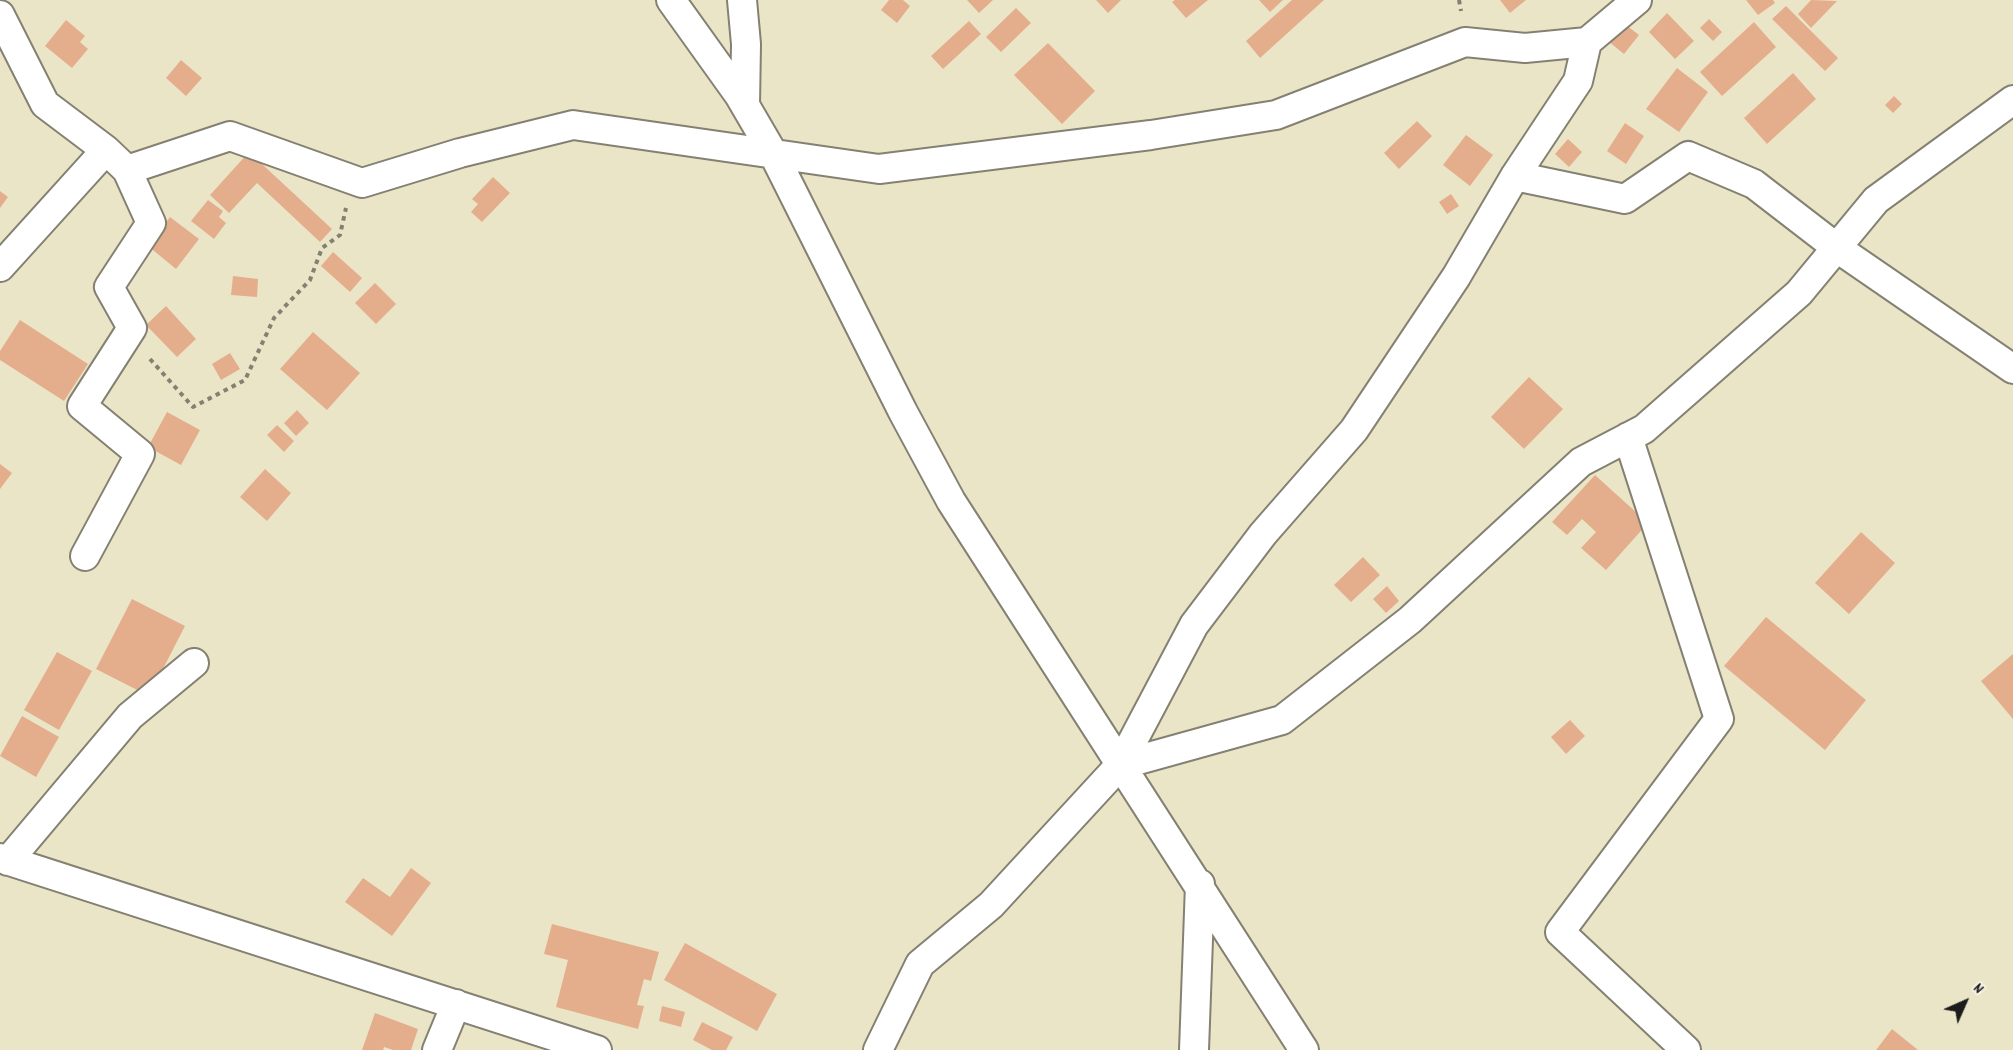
<!DOCTYPE html>
<style>
body{margin:0}
#map{position:relative;width:2013px;height:1050px;overflow:hidden;background:#ebe5c8;font-family:Dekko,sans-serif}
canvas{display:block}
.north{position:absolute;left:1935px;top:972px;width:60px;height:60px;-webkit-text-stroke:4px #f7f3e8;paint-order:stroke;rotate:45deg;font-size:16px;font-weight:700;line-height:24px;text-align:center;color:#1c1c1c}
.north::after{content:'';display:block;margin:auto;width:21px;height:27px;background:#1c1c1c;clip-path:polygon(50% 0,100% 100%,50% 72%,0 100%)}
</style>
<div id="map">
<canvas width="2013" height="1050"></canvas>
<div class="north">N</div>
</div>
<script>
const g = document.querySelector('canvas').getContext('2d');
g.lineJoin = 'round';
function fillPath(path, color) { g.fillStyle = color; g.fill(path, 'evenodd'); }
function trace(path, color, width, dash) { g.strokeStyle = color; g.lineWidth = width; g.lineCap = dash ? 'butt' : 'round'; g.setLineDash(dash || []); g.stroke(path); }
fillPath(new Path2D(`
 M889,0H903L910,6L897,23L881,10Z
 M967,0H993L979,13Z
 M1096,0H1121L1108,13Z
 M1175,0H1208L1186,18L1172,2Z
 M1259,0H1283L1270,12Z
 M1292,0H1324L1260,58L1246,41Z
 M1500,0H1526L1510,13Z
 M1746,0H1773L1775,3L1758,15Z
 M1811,0L1837,1L1811,28L1798,14Z
 M1786,6L1838,58L1825,71L1772,19Z
 M1016,8L1031,23L1001,52L986,37Z
 M1667,13L1694,41L1675,59L1649,32Z
 M1709,19L1722,32L1713,41L1700,28Z
 M66,20L85,36L80,42L88,49L72,68L45,46Z
 M969,21L981,34L943,69L931,56Z
 M1622,22L1639,35L1624,54L1608,41Z
 M1754,22L1776,47L1722,96L1700,72Z
 M1048,43L1095,91L1062,124L1014,75Z
 M181,60L202,78L186,96L166,78Z
 M1677,68L1708,92L1679,132L1646,109Z
 M1793,73L1816,99L1767,144L1744,118Z
 M1894,96L1902,104L1893,113L1885,105Z
 M1417,121L1432,136L1399,169L1384,153Z
 M1625,123L1644,136L1626,164L1607,151Z
 M1466,135L1493,155L1470,186L1443,165Z
 M1568,139L1582,152L1569,167L1555,154Z
 M249,152L332,229L320,242L257,183L229,213L210,195Z
 M493,177L510,193L482,222L471,212L478,204L472,199Z
 M0,191L8,197L0,208Z
 M1451,194L1459,206L1447,214L1439,202Z
 M208,200L223,211L219,217L226,223L214,239L191,221Z
 M170,217L199,239L176,269L148,246Z
 M333,252L362,278L350,292L321,266Z
 M233,276L258,279L257,297L231,295Z
 M375,283L396,304L376,324L355,303Z
 M166,306L196,339L177,357L146,325Z
 M20,320L88,364L64,401L0,360V351Z
 M313,332L360,373L327,410L280,369Z
 M230,353L240,369L221,380L212,364Z
 M1529,377L1563,409L1524,449L1491,417Z
 M297,410L309,423L296,436L284,423Z
 M167,412L200,430L181,465L148,447Z
 M277,425L294,441L284,452L267,435Z
 M0,464L12,473L0,489Z
 M265,469L291,493L267,521L240,497Z
 M1595,475L1648,523L1606,570L1581,548L1596,532L1582,519L1567,535L1552,522Z
 M1861,532L1895,563L1849,614L1815,583Z
 M1363,557L1380,575L1351,602L1334,585Z
 M1387,586L1399,601L1386,613L1373,599Z
 M132,599L185,626L149,696L96,669Z
 M1766,617L1866,700L1825,750L1724,666Z
 M57,652L92,671L59,730L24,710Z
 M2013,654V719L1981,681Z
 M22,716L59,737L36,777L0,756Z
 M1570,720L1585,736L1566,754L1551,737Z
 M411,868L431,883L392,936L345,902L363,878L390,897Z
 M552,924L659,952L651,981L644,979L637,1005L644,1006L638,1029L556,1007L568,960L544,954Z
 M685,943L777,994L757,1031L664,980Z
 M662,1006L685,1012L681,1027L659,1021Z
 M375,1013L418,1029L411,1050H393L384,1047L383,1050H362Z
 M702,1022L733,1037L726,1050H712L693,1040Z
 M1892,1029L1918,1050H1876Z`), '#e4ae8c');
const street = new Path2D(`
 M671,0L739,95L774,155L903,412L951,501L1304,1050
 M742,0L746,44L745,105
 M0,15L45,104L106,150L0,267
 M106,150L127,170L230,136L362,183L460,153L573,125L879,169L1151,135L1276,115L1465,42L1525,48L1587,42L1637,0
 M1515,176L1625,199L1688,156L1754,184L1837,248L2013,369
 M1628,437L1719,719L1560,932L1686,1050
 M85,556L140,454L82,406L132,328L109,287L151,223L127,170
 M1120,765L1282,720L1410,620L1581,462L1644,429L1799,293L1876,200L2013,100
 M0,858L597,1050
 M8,861L130,716L194,663
 M437,1050L456,1004
 M878,1050L920,964L991,905L1120,765L1194,625L1263,534L1354,430L1456,277L1515,176L1578,81L1587,42
 M1194,1050L1200,884`);
trace(street, '#848072', 32);
trace(new Path2D(`
 M1459,0L1461,11
 M150,359L193,407L245,380L274,318L310,280L322,248L340,235L346,208`), '#848072', 4, [4.5, 4.5]);
trace(street, '#fff', 28);
</script>
